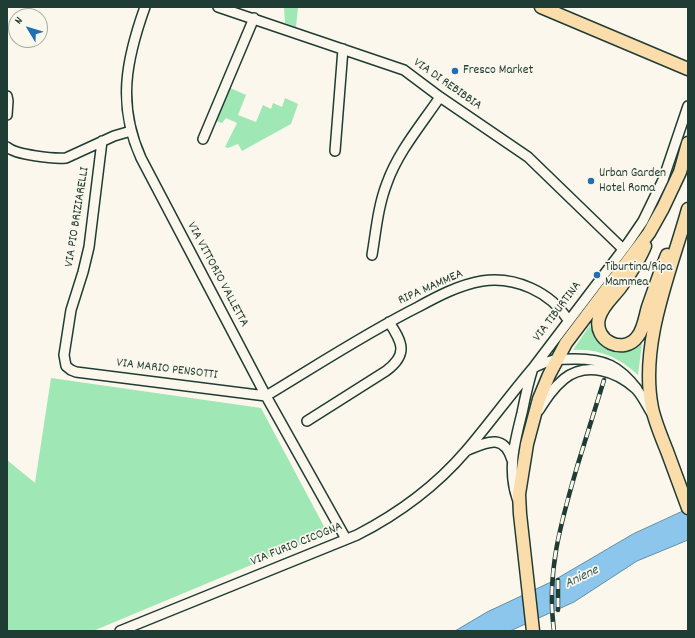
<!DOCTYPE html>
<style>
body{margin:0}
#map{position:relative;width:695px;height:638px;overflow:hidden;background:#fbf7ec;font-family:Dekko,sans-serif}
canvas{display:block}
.frame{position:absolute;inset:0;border:8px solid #1f3d34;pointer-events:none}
.north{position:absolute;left:8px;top:8px;width:40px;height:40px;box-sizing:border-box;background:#fbf7ec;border:1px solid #a3ada2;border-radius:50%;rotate:308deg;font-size:11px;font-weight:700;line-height:16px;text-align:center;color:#1f3d34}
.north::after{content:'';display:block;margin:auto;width:14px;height:18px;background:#1f6fb2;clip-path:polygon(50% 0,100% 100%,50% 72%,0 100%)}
</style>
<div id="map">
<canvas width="695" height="638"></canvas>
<div class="frame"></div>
<div class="north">N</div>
</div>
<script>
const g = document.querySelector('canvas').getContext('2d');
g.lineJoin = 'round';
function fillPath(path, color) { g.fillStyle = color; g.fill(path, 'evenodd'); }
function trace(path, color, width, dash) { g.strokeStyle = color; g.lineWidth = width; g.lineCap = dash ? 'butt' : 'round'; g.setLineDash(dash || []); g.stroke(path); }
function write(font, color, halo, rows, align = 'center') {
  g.font = font + ' Dekko,sans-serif'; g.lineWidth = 3.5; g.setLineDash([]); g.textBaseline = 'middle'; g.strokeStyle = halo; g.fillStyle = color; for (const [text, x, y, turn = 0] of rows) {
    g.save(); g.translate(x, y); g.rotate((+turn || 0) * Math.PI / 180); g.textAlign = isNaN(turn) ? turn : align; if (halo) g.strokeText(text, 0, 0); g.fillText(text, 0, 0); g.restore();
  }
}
fillPath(new Path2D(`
 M284,7H298L296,27L285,23Z
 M228,87L246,95L238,115L256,122L263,105L271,109L273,103L282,107L285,98L298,104L291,124L242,151L238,144L228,148L225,147L237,123L226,118L222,123L213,120Z
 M590,325C596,350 620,362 642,344L638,375C620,358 599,348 573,350Z
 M51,378L261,408L328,534L287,550L93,631H7V460L35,483Z`), '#9fe7b4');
const water = new Path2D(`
 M688,509V540L637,561L574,602L510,631H455L487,612L551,582L633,534Z`);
fillPath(water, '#8dc6ec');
trace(water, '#618fa2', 1);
const minor = new Path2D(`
 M145,7C126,60 117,105 141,158L266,396L346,539
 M218,7L404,70L440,97L528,157L623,249
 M7,96L8,101L7,115
 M203,139L254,18
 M102,141L89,247L83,272L71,310L64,355L66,366L71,370L76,372L266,396
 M7,147C16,155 54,159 66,158L114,136L131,131
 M335,151L343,49
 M372,255C376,231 378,206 387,183C398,152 421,125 440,97
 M266,396C316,366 366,333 418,307C438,296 459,285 482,281C515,276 551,292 568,320
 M539,410C546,399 553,388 564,379C586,361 617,371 636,389C642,395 646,404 651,412
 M307,421L386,371C409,354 402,342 389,322
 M468,450C487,442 504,433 512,460
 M517,498C507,469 515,441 522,413C525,398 528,383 533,368L628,243L643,221L663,180L688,106
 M120,631L357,535C398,514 436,486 466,451C489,424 510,395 533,368C551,359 556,359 575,359C605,359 619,366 637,389`);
const major = new Path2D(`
 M541,7L688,69
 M688,209C671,271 639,343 652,408C655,422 661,436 667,451C674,470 681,489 688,508
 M645,246C639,261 630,274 620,288C613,297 602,306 599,318C593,341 624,356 638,336C644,328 645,317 648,307C654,290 660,272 667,255
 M533,631L520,514L519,494L527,444L539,399L549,375L566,343L649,233L663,208L680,172L688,143`);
trace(minor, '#1f3d34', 12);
trace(major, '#1f3d34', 15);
trace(minor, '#fbf7ec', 9);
trace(major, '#faddab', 12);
const rail = new Path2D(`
 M558,580V610
 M554,631C546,573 561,522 577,467C586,438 595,409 604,380`);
trace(rail, '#1f3d34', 4.5);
trace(rail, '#fbf7ec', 3, [9]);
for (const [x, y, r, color] of [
 [455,71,4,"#1f6fb2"],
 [591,181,4,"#1f6fb2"],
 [597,275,4,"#1f6fb2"]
]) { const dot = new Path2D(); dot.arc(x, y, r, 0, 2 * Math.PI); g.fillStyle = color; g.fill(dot); trace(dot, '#fbf7ec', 1.5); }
write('13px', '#1f3d34', '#fbf7ec', [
 ["Fresco Market",463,71],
 ["Urban Garden",599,174],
 ["Hotel Roma",599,189],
 ["Tiburtina/Ripa",605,268],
 ["Mammea",605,283]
], 'left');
write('13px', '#1f3d34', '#fbf7ec', [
 ["VIA DI REBIBBIA",447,85,35],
 ["VIA PIO BRIZIARELLI",78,217,-81],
 ["VIA VITTORIO VALLETTA",217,275,62],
 ["RIPA MAMMEA",431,288,-24],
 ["VIA TIBURTINA",558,312,-53],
 ["VIA MARIO PENSOTTI",167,370,7],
 ["VIA FURIO CICOGNA",297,545,-22]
]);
write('italic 14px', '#3a5f62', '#fbf7ec', [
 ["Aniene",582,578,-26]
]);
</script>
